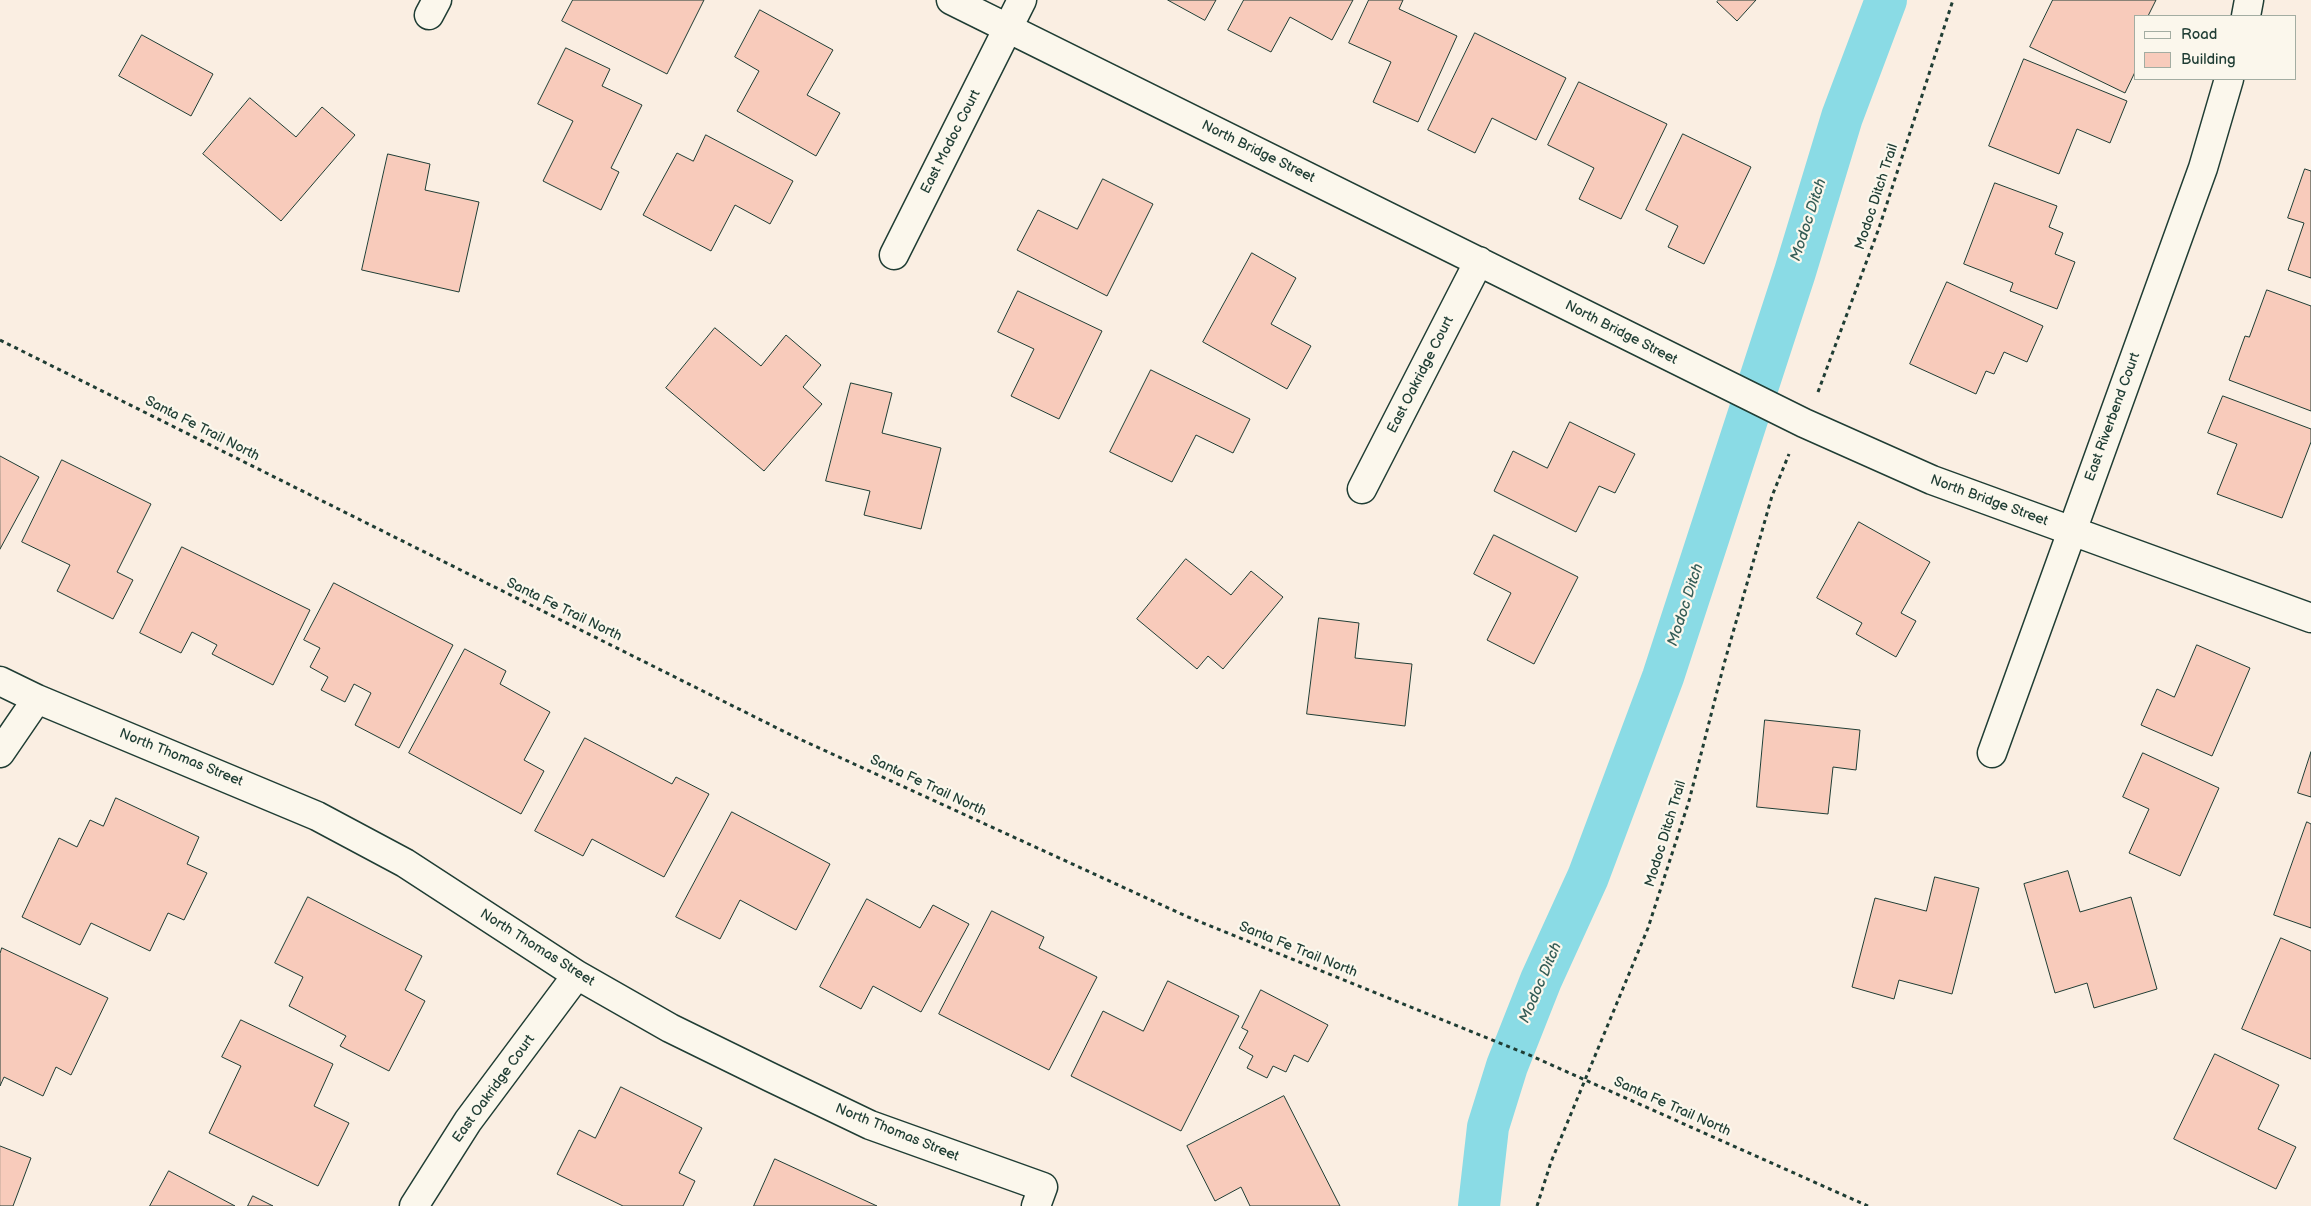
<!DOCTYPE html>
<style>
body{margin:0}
#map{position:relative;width:2311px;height:1206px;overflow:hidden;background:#faeee2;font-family:"Balsamiq Sans",sans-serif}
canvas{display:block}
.legend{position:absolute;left:2134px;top:15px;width:162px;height:65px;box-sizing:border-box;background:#fbf7ec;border:1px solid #a3ada2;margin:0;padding:6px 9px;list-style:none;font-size:15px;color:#1f3d34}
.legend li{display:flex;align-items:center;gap:10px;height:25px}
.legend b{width:25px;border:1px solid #a3ada2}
</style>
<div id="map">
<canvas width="2311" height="1206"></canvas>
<ul class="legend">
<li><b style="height:6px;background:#fbf7ec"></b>Road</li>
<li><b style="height:14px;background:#f8cbbb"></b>Building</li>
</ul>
</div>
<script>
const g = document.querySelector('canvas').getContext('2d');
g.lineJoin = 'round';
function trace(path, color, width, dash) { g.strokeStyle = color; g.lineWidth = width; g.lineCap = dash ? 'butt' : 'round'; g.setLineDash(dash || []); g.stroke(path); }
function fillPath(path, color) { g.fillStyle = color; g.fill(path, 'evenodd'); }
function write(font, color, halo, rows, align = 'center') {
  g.font = font + ' "Balsamiq Sans",sans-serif'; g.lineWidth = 4.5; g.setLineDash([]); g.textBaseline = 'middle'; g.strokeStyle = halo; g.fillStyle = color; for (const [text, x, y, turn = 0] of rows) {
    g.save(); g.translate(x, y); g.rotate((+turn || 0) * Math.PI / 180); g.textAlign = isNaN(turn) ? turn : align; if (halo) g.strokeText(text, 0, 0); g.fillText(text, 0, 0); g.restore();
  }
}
trace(new Path2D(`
 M1479,1206L1488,1127L1507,1066L1541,980L1588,877L1663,677L1795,272L1842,117L1886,0`), '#8adbe5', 42);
const building = new Path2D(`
 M573,0H704L667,74L562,21Z
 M1168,0H1216L1205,20Z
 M1244,0H1353L1332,40L1290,17L1271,52L1228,30Z
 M1369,0H1403L1399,9L1457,36L1418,122L1373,102L1391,62L1349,43Z
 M1719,0H1756L1737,21L1717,2Z
 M2053,0H2156L2148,16H2135V72L2125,93L2030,47Z
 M760,10L833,50L807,95L840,113L816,156L737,111L759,71L735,57Z
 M1475,33L1566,78L1536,140L1492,118L1475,153L1428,130Z
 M142,35L213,74L191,116L119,76Z
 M566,48L610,69L602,86L642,105L611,168L619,172L601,210L543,181L573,121L538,104Z
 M2024,59L2127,101L2110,143L2077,129L2059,174L1989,146Z
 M1579,82L1667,124L1621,219L1579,199L1594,168L1548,145Z
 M250,98L296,137L322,107L355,135L281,221L203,154Z
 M1683,134L1751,167L1704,264L1668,247L1678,226L1646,210Z
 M706,135L793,181L770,224L735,205L711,251L643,215L677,153L693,161Z
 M388,154L430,164L425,190L479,202L459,292L362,270Z
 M2305,169L2311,171V278L2288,270L2304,223L2288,218Z
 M1103,179L1153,204L1107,296L1017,250L1038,210L1077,229Z
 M1995,183L2057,206L2049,227L2063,233L2055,254L2075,262L2057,309L2010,291L2013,283L1964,264Z
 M1252,253L1296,278L1271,324L1311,346L1287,389L1203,342Z
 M1947,282L2043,326L2027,362L2004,352L1994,374L1986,371L1976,394L1910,364Z
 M2267,290L2311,306V411L2229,380L2245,336L2249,337Z
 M1018,291L1102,331L1059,419L1011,396L1034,349L998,332Z
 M715,328L761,366L786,335L821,365L803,387L822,404L764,471L666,388Z
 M1151,370L1250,419L1233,453L1196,435L1172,482L1110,452Z
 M851,383L892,393L882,433L941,448L921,529L864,515L870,491L826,481Z
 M2223,396L2311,429V442L2282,518L2217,494L2237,444L2208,433Z
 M1570,422L1635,454L1615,493L1599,486L1576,532L1494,491L1513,451L1547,468Z
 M0,456L39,477L0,549Z
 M62,460L151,504L117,572L133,580L113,619L57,591L70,565L22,542Z
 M1859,522L1930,562L1901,613L1916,621L1896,657L1856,634L1862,623L1817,598Z
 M1494,535L1578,577L1534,664L1487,640L1511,593L1474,574Z
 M182,547L310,610L273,685L212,654L217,645L192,632L181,653L140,633Z
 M1186,559L1231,595L1251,571L1283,597L1223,669L1208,656L1197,669L1137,619Z
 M334,583L453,645L399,748L355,725L371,693L354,684L345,702L321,690L328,677L310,667L320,648L304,640Z
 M1319,618L1359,623L1355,658L1412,664L1405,726L1307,714Z
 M2197,645L2250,668L2212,756L2141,725L2157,689L2174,697Z
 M465,649L506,671L500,684L550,712L524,760L544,771L521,814L409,753Z
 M1765,720L1860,730L1856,770L1833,767L1828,814L1757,807Z
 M585,738L672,784L676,777L709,794L664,877L592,839L583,856L535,831Z
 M2311,752V797L2298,793Z
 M2143,753L2219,788L2180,876L2129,853L2149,809L2123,797Z
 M116,798L199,837L187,864L207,873L184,920L168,913L150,951L91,923L80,945L22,917L59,838L77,847L90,820L103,826Z
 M732,812L830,864L796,930L740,900L720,939L676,917Z
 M2307,822L2311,824V928L2274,915Z
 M2068,871L2080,912L2131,897L2157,989L2094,1008L2087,983L2055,993L2024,884Z
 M1935,877L1979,888L1952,994L1899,980L1894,999L1852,987L1875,898L1926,911Z
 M308,897L422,956L405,990L425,1001L389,1071L340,1046L346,1036L289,1006L303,977L275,963Z
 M867,899L920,928L933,905L969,924L921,1012L873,986L861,1009L820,987Z
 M992,911L1044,937L1039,948L1097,977L1049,1070L939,1014Z
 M2281,938L2311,951V1059L2242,1029Z
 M2,948L108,998L71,1075L56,1067L43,1096L4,1077L0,1086V954Z
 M1168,981L1239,1016L1181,1131L1071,1076L1103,1011L1143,1031Z
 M1261,990L1328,1025L1308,1062L1294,1055L1286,1072L1273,1066L1267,1078L1247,1068L1253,1056L1239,1048L1248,1031L1242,1028Z
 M241,1020L333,1064L314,1106L349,1123L318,1186L209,1133L241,1066L222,1057Z
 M2215,1054L2279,1085L2258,1129L2296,1147L2276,1189L2174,1139Z
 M621,1087L702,1128L679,1173L695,1181L683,1206H623L557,1174L579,1130L595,1138Z
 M1284,1096L1340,1206H1250L1241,1187L1215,1201L1187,1146Z
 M0,1146L31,1158L13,1206H0Z
 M775,1159L877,1206H754Z
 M169,1171L235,1206H150Z
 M253,1196L273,1206H248Z`);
fillPath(building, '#f8cbbb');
trace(building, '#1f3d34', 1);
const minor = new Path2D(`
 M951,0L1804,423L1932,480L2311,618
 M429,15L437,0
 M2246,16L2249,0
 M894,255L1022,0
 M1362,489L1479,261
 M0,681L37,699L317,816L405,863L577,975L670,1028L770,1077L870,1125L1043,1187L1036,1206
 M0,753L37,699
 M1992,753L2203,168L2229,79
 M414,1206L468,1121L577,975`);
trace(minor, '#1f3d34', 31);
trace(new Path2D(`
 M0,340L793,736L1188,917L1527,1054L1868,1206
 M1818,392L1879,228L1953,0
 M1537,1206L1551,1162L1648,928L1689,801L1724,664L1772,496L1789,454`), '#1f3d34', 3, [4, 4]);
trace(minor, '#fbf7ec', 28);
write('14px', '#1f3d34', '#fbf7ec', [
 ["East Modoc Court",951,142,-63],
 ["North Bridge Street",1258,152,26],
 ["Modoc Ditch Trail",1877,197,-72],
 ["North Bridge Street",1621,333,27],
 ["East Oakridge Court",1421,375,-63],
 ["East Riverbend Court",2113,417,-70],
 ["Santa Fe Trail North",202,429,27],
 ["North Bridge Street",1989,501,20],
 ["Santa Fe Trail North",564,610,26],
 ["North Thomas Street",181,758,22],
 ["Santa Fe Trail North",928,786,25],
 ["Modoc Ditch Trail",1666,834,-73],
 ["North Thomas Street",537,948,32],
 ["Santa Fe Trail North",1298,950,22],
 ["East Oakridge Court",494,1089,-54],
 ["Santa Fe Trail North",1672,1107,24],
 ["North Thomas Street",897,1133,22]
]);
write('italic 15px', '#345d57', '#fbf7ec', [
 ["Modoc Ditch",1809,220,-72],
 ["Modoc Ditch",1686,605,-72],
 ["Modoc Ditch",1541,983,-67]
]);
</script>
